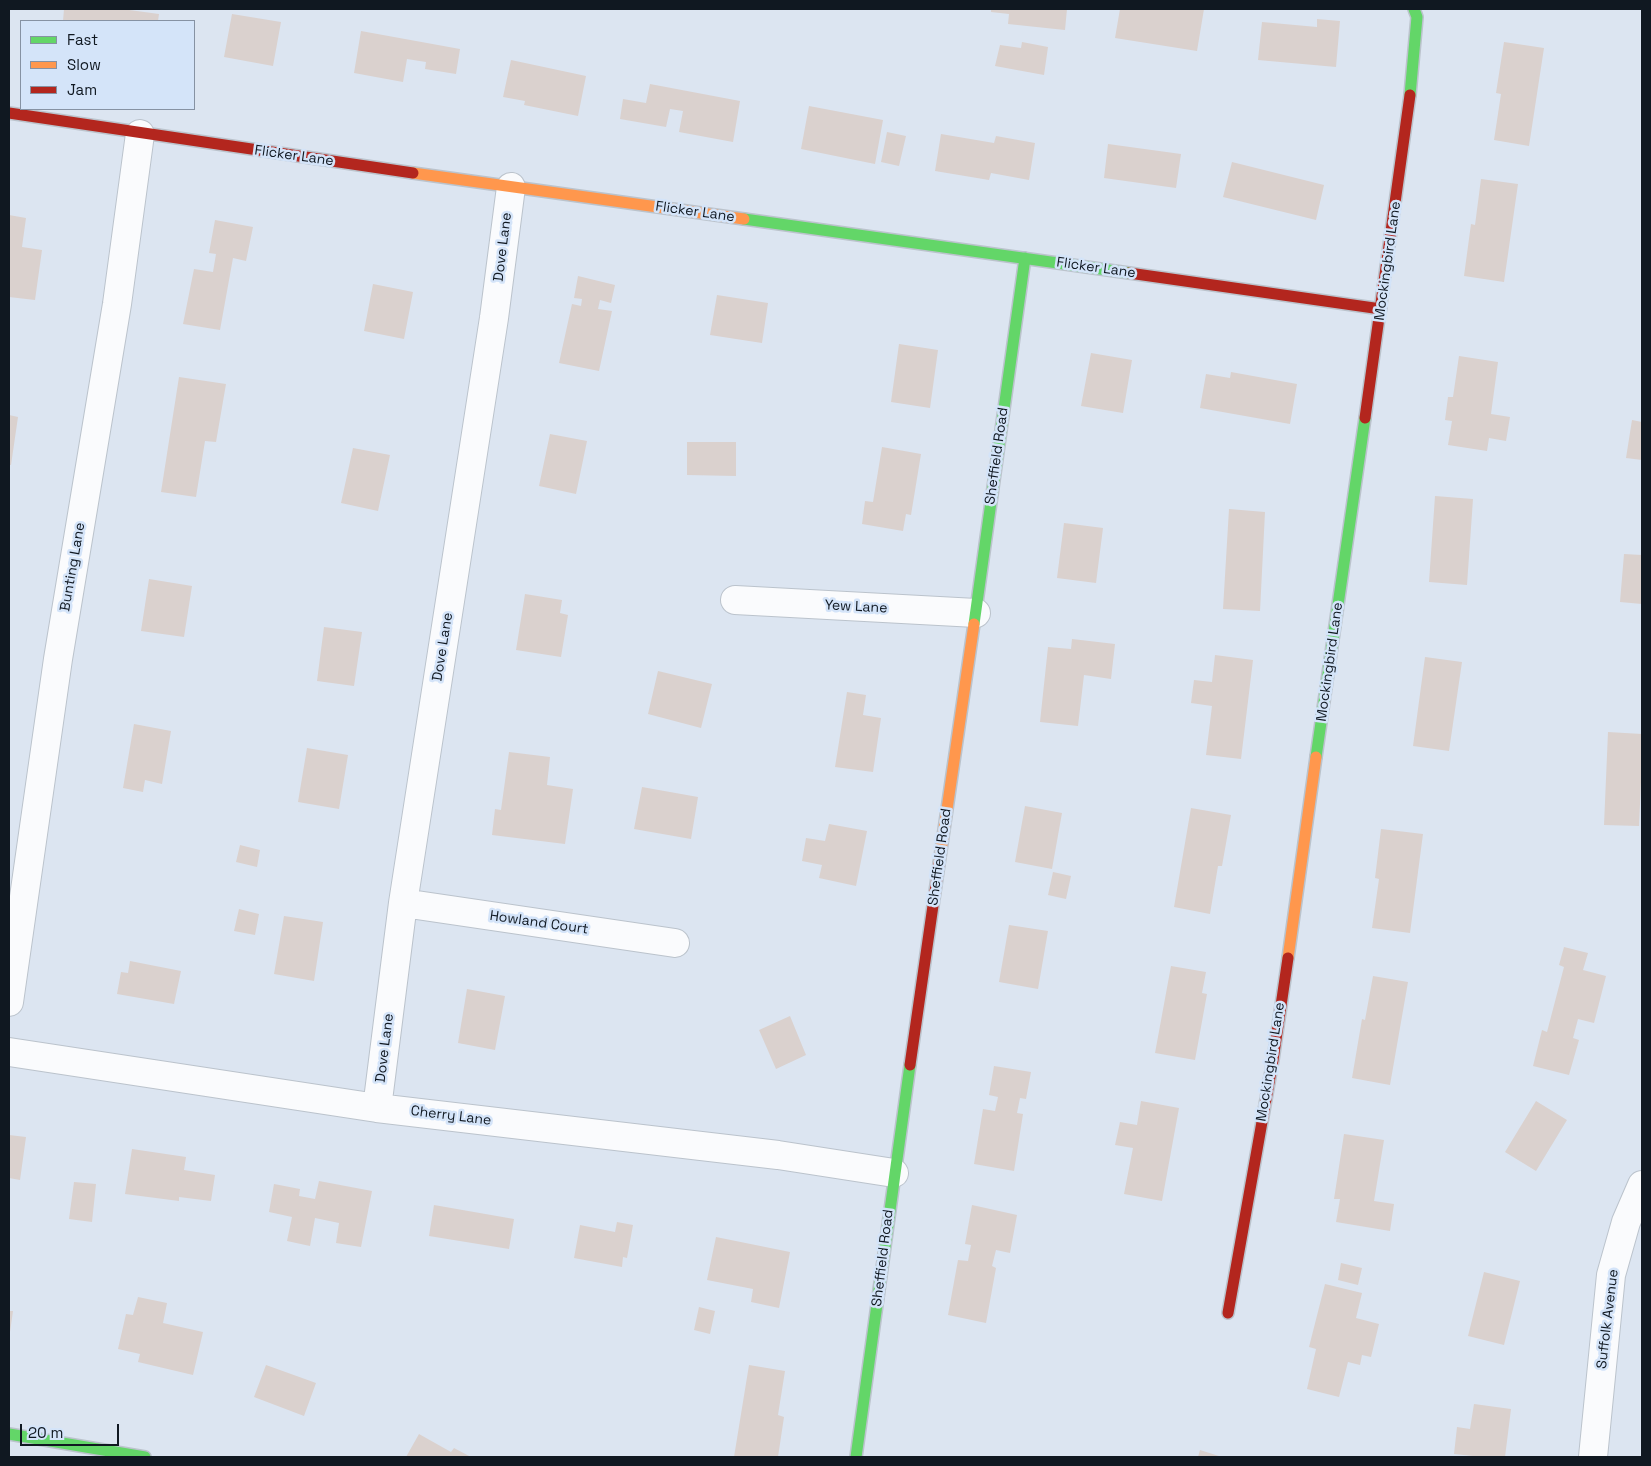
<!DOCTYPE html>
<style>
body{margin:0}
#map{position:relative;width:1651px;height:1466px;overflow:hidden;background:#dce5f1;font-family:"Space Grotesk",sans-serif}
canvas{display:block}
.frame{position:absolute;inset:0;border:10px solid #101821;pointer-events:none}
.legend{position:absolute;left:20px;top:20px;width:175px;height:90px;box-sizing:border-box;background:#d4e4f9;border:1px solid #8692a3;margin:0;padding:6px 9px;list-style:none;font-size:15px;color:#101821}
.legend li{display:flex;align-items:center;gap:10px;height:25px}
.legend b{width:25px;border:1px solid #8692a3}
.scale{position:absolute;left:20px;top:1424px;width:99px;height:22px;box-sizing:border-box;border:2px solid #101821;border-top:0;padding-left:6px;font-size:15px;line-height:18px;white-space:nowrap;color:#101821;-webkit-text-stroke:4px #d4e4f9;paint-order:stroke}
</style>
<div id="map">
<canvas width="1651" height="1466"></canvas>
<div class="frame"></div>
<ul class="legend">
<li><b style="height:6px;background:#63d668"></b>Fast</li>
<li><b style="height:6px;background:#ff974d"></b>Slow</li>
<li><b style="height:6px;background:#b3261e"></b>Jam</li>
</ul>
<div class="scale">20 m</div>
</div>
<script>
const g = document.querySelector('canvas').getContext('2d');
g.lineJoin = 'round';
function fillPath(path, color) { g.fillStyle = color; g.fill(path, 'evenodd'); }
function trace(path, color, width, dash) { g.strokeStyle = color; g.lineWidth = width; g.lineCap = dash ? 'butt' : 'round'; g.setLineDash(dash || []); g.stroke(path); }
function write(font, color, halo, rows, align = 'center') {
  g.font = font + ' "Space Grotesk",sans-serif'; g.lineWidth = 5; g.setLineDash([]); g.textBaseline = 'middle'; g.strokeStyle = halo; g.fillStyle = color; for (const [text, x, y, turn = 0] of rows) {
    g.save(); g.translate(x, y); g.rotate((+turn || 0) * Math.PI / 180); g.textAlign = isNaN(turn) ? turn : align; if (halo) g.strokeText(text, 0, 0); g.fillText(text, 0, 0); g.restore();
  }
}
fillPath(new Path2D(`
 M64,9H122L159,14L158,21H63Z
 M991,9H1067L1065,30L1008,24L1009,14L991,12Z
 M1120,9H1204L1197,51L1115,38Z
 M232,14L281,22L273,66L224,57Z
 M1317,19L1340,21L1336,67L1258,60L1262,22L1317,27Z
 M361,31L460,49L456,74L425,69L426,62L407,59L403,82L354,73Z
 M1022,42L1048,47L1044,75L995,66L1000,45L1021,48Z
 M1504,42L1544,48L1529,146L1494,140L1501,94L1496,93Z
 M511,60L586,76L578,116L524,105L525,101L503,97Z
 M650,84L740,101L733,142L679,132L683,111L670,109L666,127L620,119L623,99L646,103Z
 M809,106L883,120L875,164L801,149Z
 M887,132L906,136L899,166L881,162Z
 M941,134L994,143L996,136L1035,143L1029,180L991,173L989,180L935,171Z
 M1108,144L1181,154L1176,188L1104,178Z
 M1232,162L1324,185L1316,220L1223,197Z
 M1481,179L1518,184L1504,282L1464,276L1471,224L1475,225Z
 M9,215L26,218L22,247L42,250L35,300L9,297Z
 M215,220L253,227L246,261L233,258L220,330L183,324L194,269L213,272L216,254L209,253Z
 M578,276L615,285L611,303L600,300L598,309L612,311L599,371L559,363L572,304L581,306L582,299L574,298Z
 M373,284L413,292L404,339L364,331Z
 M717,295L768,303L762,343L710,335Z
 M899,344L938,350L930,408L891,402Z
 M1091,353L1132,360L1123,413L1081,406Z
 M1459,356L1498,362L1491,414L1510,417L1506,441L1489,438L1487,451L1448,445L1452,421L1445,420L1448,397H1453Z
 M1231,372L1297,384L1290,424L1200,408L1206,374L1230,378Z
 M179,377L226,384L216,442L205,441L196,497L161,492Z
 M9,415L18,417L11,465H9Z
 M1632,420L1642,422V460L1626,458Z
 M550,434L587,441L576,494L539,486Z
 M687,442H736V476L687,475Z
 M882,447L921,454L911,515L906,514L903,531L862,524L865,501L873,502Z
 M353,448L390,455L378,511L341,503Z
 M1435,496L1473,499L1467,585L1429,582Z
 M1229,509L1265,512L1260,611L1223,609Z
 M1064,523L1103,528L1096,583L1057,578Z
 M1624,554L1642,555V604L1620,602Z
 M149,579L192,586L184,637L141,631Z
 M525,594L562,600L560,613L568,615L561,657L516,650Z
 M324,627L362,632L354,686L317,681Z
 M1072,639L1115,644L1111,679L1084,675L1078,726L1040,722L1048,647L1071,649Z
 M1215,655L1253,660L1241,759L1206,755L1212,706L1191,703L1194,680L1212,682Z
 M1425,657L1462,662L1449,751L1413,746Z
 M658,671L712,684L701,728L648,714Z
 M847,692L866,695L863,715L881,718L873,772L835,767Z
 M134,724L171,731L162,784L145,780L143,792L123,788Z
 M1608,732L1642,734V782H1641L1639,826L1604,825Z
 M307,748L348,755L339,809L298,802Z
 M509,752L550,757L547,785L573,789L565,844L492,835L495,809L501,810Z
 M642,787L698,797L691,839L634,829Z
 M1025,806L1062,813L1052,869L1015,862Z
 M1191,808L1231,815L1222,866H1218L1210,914L1174,907Z
 M829,824L867,831L856,886L819,878L822,865L802,861L806,838L825,841Z
 M1381,829L1423,834L1410,933L1372,928L1379,879L1375,878Z
 M240,845L260,850L257,867L236,862Z
 M1053,872L1071,876L1066,899L1048,895Z
 M239,909L259,914L255,935L234,931Z
 M284,916L323,922L314,981L274,974Z
 M1009,925L1048,931L1038,989L999,982Z
 M1564,947L1588,953L1583,970L1606,976L1594,1023L1578,1019L1573,1038L1579,1040L1569,1075L1533,1066L1542,1030L1547,1032L1564,967L1559,965Z
 M130,961L181,971L174,1004L117,994L121,972L128,973Z
 M1171,966L1206,972L1202,993L1207,994L1195,1060L1155,1053Z
 M1373,976L1408,982L1390,1085L1352,1078L1362,1019L1365,1020Z
 M467,989L505,996L495,1050L458,1043Z
 M790,1016L806,1055L776,1069L759,1030Z
 M994,1066L1031,1072L1026,1099L1020,1098L1017,1113L1023,1114L1014,1171L974,1164L983,1109L995,1111L998,1097L989,1095Z
 M1141,1101L1179,1108L1162,1201L1124,1194L1133,1148L1115,1145L1120,1122L1137,1125Z
 M1536,1101L1567,1120L1536,1171L1505,1152Z
 M1344,1134L1384,1140L1374,1201L1394,1204L1390,1231L1336,1222L1340,1199H1334Z
 M9,1135L26,1137L20,1180L9,1178Z
 M132,1149L186,1157L184,1170L215,1175L211,1201L179,1197V1201L125,1194Z
 M319,1181L372,1191L361,1247L336,1243L339,1223L315,1218L310,1246L287,1241L292,1217L269,1212L274,1184L300,1189L299,1196L315,1199Z
 M74,1182L96,1184L92,1222L69,1219Z
 M434,1205L514,1219L509,1249L429,1236Z
 M972,1205L1017,1215L1010,1253L996,1250L992,1266L996,1268L986,1323L948,1315L958,1260L968,1261L971,1245L965,1244Z
 M617,1222L633,1225L627,1258L623,1257L622,1267L574,1258L580,1225L615,1232Z
 M716,1237L790,1252L779,1308L751,1302L753,1289L707,1280Z
 M1341,1263L1362,1268L1358,1285L1338,1280Z
 M1484,1272L1520,1281L1504,1345L1468,1336Z
 M1325,1284L1362,1293L1356,1318L1379,1324L1371,1357L1362,1355L1360,1365L1348,1362L1339,1397L1307,1389L1316,1349L1309,1347Z
 M138,1297L167,1303L163,1323L203,1332L193,1375L138,1362L140,1354L118,1349L126,1314L133,1315Z
 M699,1307L715,1311L710,1334L694,1330Z
 M9,1311H13L10,1332H9Z
 M266,1365L316,1383L304,1416L254,1397Z
 M749,1365L785,1371L778,1415L784,1417L778,1457H734Z
 M1474,1404L1511,1409L1505,1457H1482L1454,1454L1457,1427L1470,1429Z
 M419,1434L451,1452L454,1448L471,1457H406Z
 M1200,1450L1222,1457H1198Z`), '#dad1ce');
const street = new Path2D(`
 M735,600L976,613
 M403,903L675,943
 M9,1002L58,659L117,304L140,134
 M9,1052L377,1108L778,1155L894,1173
 M377,1108L403,903L494,318L511,187
 M1593,1457L1611,1275L1626,1222L1642,1185`);
const fast = new Path2D(`
 M1410,95L1417,17L1414,9
 M744,219L1129,273
 M974,624L1025,258
 M1316,757L1365,418
 M9,1434L145,1457
 M856,1457L910,1065`);
const slow = new Path2D(`
 M413,173L744,219
 M939,864L974,624
 M1288,958L1316,757`);
const jam = new Path2D(`
 M9,113L413,173
 M1129,273L1381,309
 M1365,418L1410,95
 M910,1065L939,864
 M1228,1313L1273,1060L1288,958`);
trace(street, '#bbc3cc', 30);
trace(fast, '#bbc3cc', 14);
trace(slow, '#bbc3cc', 14);
trace(jam, '#bbc3cc', 14);
trace(street, '#fafbfd', 28);
trace(fast, '#63d668', 11);
trace(slow, '#ff974d', 11);
trace(jam, '#b3261e', 11);
write('14px', '#101821', '#d4e4f9', [
 ["Flicker Lane",294,156,8],
 ["Flicker Lane",695,212,8],
 ["Dove Lane",503,247,-83],
 ["Mockingbird Lane",1388,261,-82],
 ["Flicker Lane",1096,268,8],
 ["Sheffield Road",997,456,-82],
 ["Bunting Lane",73,567,-80],
 ["Yew Lane",856,607,3],
 ["Dove Lane",443,647,-81],
 ["Mockingbird Lane",1330,662,-82],
 ["Sheffield Road",940,857,-82],
 ["Howland Court",539,923,8],
 ["Dove Lane",385,1048,-83],
 ["Mockingbird Lane",1271,1062,-81],
 ["Cherry Lane",451,1116,7],
 ["Sheffield Road",883,1258,-83],
 ["Suffolk Avenue",1608,1319,-83]
]);
</script>
